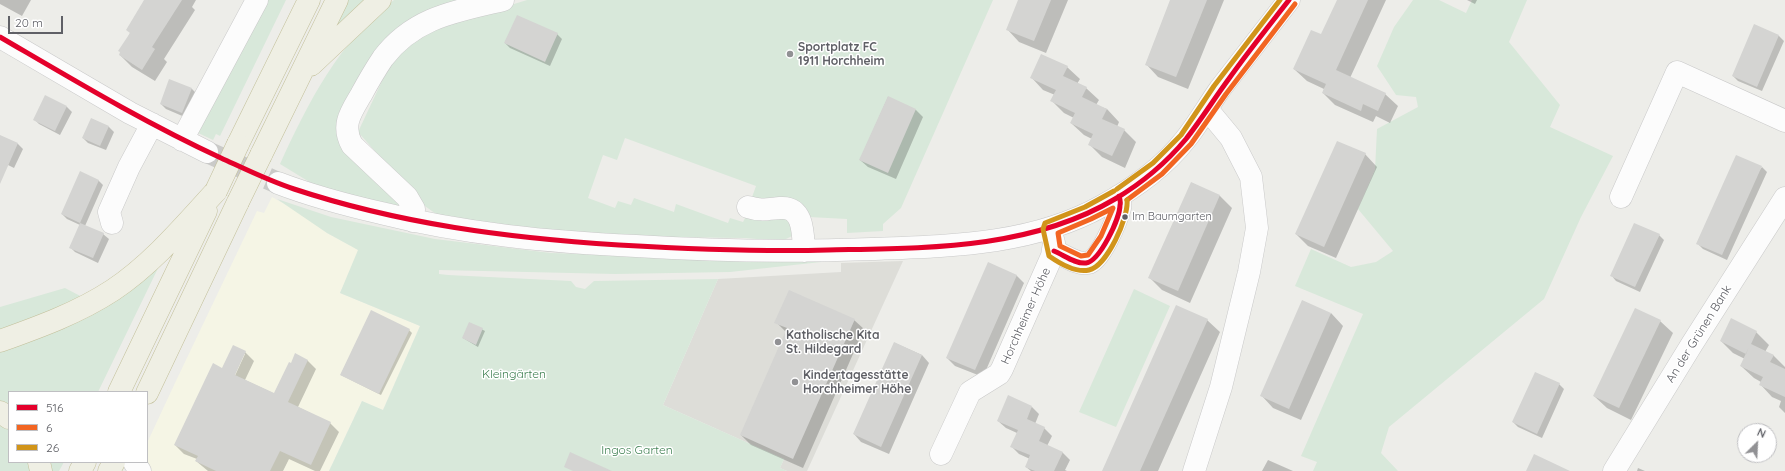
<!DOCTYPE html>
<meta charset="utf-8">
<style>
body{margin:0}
#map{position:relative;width:1785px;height:471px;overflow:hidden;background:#edede9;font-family:Quicksand,sans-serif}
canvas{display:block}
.legend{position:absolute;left:8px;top:391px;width:140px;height:72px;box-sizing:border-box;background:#fff;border:1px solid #bfbfc2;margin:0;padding:5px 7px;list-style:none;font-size:12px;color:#5f6066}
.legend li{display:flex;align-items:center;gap:8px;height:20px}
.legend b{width:20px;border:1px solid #bfbfc2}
.north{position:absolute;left:1737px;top:423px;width:40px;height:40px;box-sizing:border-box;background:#fff;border:1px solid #bfbfc2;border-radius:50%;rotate:24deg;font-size:11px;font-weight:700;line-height:16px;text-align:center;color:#5f6066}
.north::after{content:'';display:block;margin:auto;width:14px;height:18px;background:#919194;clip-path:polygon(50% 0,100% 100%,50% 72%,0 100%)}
.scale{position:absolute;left:8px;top:16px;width:55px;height:18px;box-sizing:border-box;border:2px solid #5f6066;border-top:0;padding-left:5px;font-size:12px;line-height:14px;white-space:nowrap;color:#5f6066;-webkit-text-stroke:3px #fff;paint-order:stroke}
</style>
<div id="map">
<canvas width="1785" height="471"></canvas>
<ul class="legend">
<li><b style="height:5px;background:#e4002b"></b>516</li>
<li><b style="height:5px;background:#f26522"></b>6</li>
<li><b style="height:5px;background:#d1941a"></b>26</li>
</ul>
<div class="north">N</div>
<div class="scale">20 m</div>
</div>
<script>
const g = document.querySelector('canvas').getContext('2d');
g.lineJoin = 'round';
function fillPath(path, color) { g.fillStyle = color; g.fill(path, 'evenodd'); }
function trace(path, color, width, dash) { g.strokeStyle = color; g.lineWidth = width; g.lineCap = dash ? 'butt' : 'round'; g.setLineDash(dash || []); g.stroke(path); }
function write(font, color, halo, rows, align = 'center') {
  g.font = font + ' Quicksand,sans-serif'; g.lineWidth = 3; g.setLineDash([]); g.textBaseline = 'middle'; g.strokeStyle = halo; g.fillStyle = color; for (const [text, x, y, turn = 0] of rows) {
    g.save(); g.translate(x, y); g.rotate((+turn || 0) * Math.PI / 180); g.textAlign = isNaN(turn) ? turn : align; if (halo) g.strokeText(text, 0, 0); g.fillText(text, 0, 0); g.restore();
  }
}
fillPath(new Path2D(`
 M272,197L295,210L327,233L359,250L340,293L420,326L383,410L362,401L329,471H134L147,462V443L175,383L257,211L264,213Z`), '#f5f5e5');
fillPath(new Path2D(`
 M903,261L807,471H787L780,468L784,459L663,405L718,279L841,272V263Z`), '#ddddd8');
fillPath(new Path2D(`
 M265,0H286L220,136L216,134L213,140L194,131Z
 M348,0H366L339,28L335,26Z
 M394,0H481L432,11L338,121L337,136L343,149L400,204L396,208L316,186L280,164C308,103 339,41 394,0Z
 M527,0H993L901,208L883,224V231L847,233V219L809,217L751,200L756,186L625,138L617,160L603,155L588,198L615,208L618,201L631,205L634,198L674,212L676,204L728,223L730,218L743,222L746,216L767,221L773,219H789L794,235L782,241L744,238L581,236L439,216L422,204L358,132L397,49L410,36Z
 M1413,0H1439L1466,13L1472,0H1527L1509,42L1560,105L1550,127L1613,156L1581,217L1544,299L1389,427L1381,453L1398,471H1313L1317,462L1301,456L1363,314L1295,286L1311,249L1351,267L1376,262L1393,251L1358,209L1375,170L1377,129L1418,107L1416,97L1396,95L1377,66L1394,27Z
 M277,199L331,217L435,239L551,253L741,259H820L821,262L730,272L615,274L439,270V274L448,275L571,281L576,287L585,289L594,281L718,279L663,405L784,459L780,468L787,471H329L362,401L383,410L420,326L340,293L358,250L327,233Z
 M162,260L98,392H9V411L0,406V350Z
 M65,288L86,299L0,334V307Z
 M1134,289L1170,306L1116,427L1079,412Z
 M0,424L9,430V462H30L31,471H0Z
 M46,462H64L59,471H48Z`), '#d8e8da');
fillPath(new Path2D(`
 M0,0H31L22,16L0,4Z
 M145,0H196L192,7L195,10L164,59L167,62L155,81L132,67L120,55Z
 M1019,0H1068L1046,53L1019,42L1007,29Z
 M1172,0H1224L1188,89L1158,77L1146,64Z
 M1338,0H1386L1350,78L1385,94L1398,106L1390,123L1376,116L1373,122L1335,105L1323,93L1324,89L1307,81L1294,69L1322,35Z
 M1467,0H1477L1475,4Z
 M1755,26L1779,36L1784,41L1762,91L1738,81L1733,76Z
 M557,34L562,39L550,66L510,48L505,43Z
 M1067,67L1080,79L1077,84L1086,88L1099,100L1096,105L1107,109L1119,122L1117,127L1124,130L1136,142L1125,168L1102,157L1090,145L1092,139L1084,135L1071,123L1074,118L1064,113L1052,101L1055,95L1043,90L1031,77Z
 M170,81L192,89L197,94L187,118L166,109L161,104Z
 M46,97L67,107L72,112L60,135L39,124L34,119Z
 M888,97L916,110L923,117L896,179L868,167L860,160Z
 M92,119L109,127L114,132L106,150L88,143L83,138Z
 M0,136L18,144L23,149L14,168L0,161Z
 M1365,154L1377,167L1336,258L1308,246L1296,234Z
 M1762,167L1767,172L1727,260L1703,249L1698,244Z
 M98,180L103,185L85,226L103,234L109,239L98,263L75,252L70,247L80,225L67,219L62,214Z
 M1192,183L1220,196L1232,208L1190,303L1162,290L1150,278Z
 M1659,235L1664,240L1640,292L1616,281L1611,275Z
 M1016,275L1024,283L983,377L955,366L947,358Z
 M1331,313L1343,326L1301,420L1273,408L1261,395Z
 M854,320L864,329L803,468L751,445L741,435L787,333L776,322Z
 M1207,320L1220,332L1158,471H1117Z
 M1731,320L1756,332L1769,345L1765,352L1773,355L1785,367V413L1779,407L1781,401L1772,397L1760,384L1761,382L1754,378L1741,366L1745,359L1733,353L1721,341Z
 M1660,321L1673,333L1631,420L1607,408L1594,396Z
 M470,323L485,331L478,347L463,338Z
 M409,330L412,333L381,395L341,375Z
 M895,343L922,355L929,363L889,454L861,442L854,434Z
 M245,352L254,361L245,380L275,394L291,364L307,360L316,369L298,407L330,423L339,432L320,471H315L289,459L283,471H208L196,461L197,459L184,454L175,445L223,369ZM243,354H245L233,380L232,379Z
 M1559,384L1564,389L1542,438L1518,427L1513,422Z
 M1032,407L1039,414L1035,424L1044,428L1052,436L1047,446L1062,452L1070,460L1065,470L1067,471H1031L1026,467L1030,459L1019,454L1012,447L1017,433L1006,428L998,421Z
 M1268,460L1293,471H1262Z
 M1638,468L1645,471H1637Z`), '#0003');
fillPath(new Path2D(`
 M144,0H182L152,47L155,49L142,70L119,55L120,52L118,51L130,33L126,30Z
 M1018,0H1051L1034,41L1006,30Z
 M1170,0H1207L1176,77L1145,65Z
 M1337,0H1368L1336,70L1386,93L1378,111L1363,104L1361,111L1322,93L1326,84L1293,69L1311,30L1321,34Z
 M517,15L558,33L545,62L504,43Z
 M1754,24L1779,35L1757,87L1732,76Z
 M1041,54L1068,66L1063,76L1087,87L1082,97L1107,109L1102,119L1125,129L1112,156L1088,145L1093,134L1070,123L1075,113L1050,101L1056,90L1030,78Z
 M169,79L192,88L182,113L160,104Z
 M45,95L67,106L55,131L33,120Z
 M888,96L916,109L888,173L859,160Z
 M91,118L109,126L100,146L82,138Z
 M0,135L18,143L0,184Z
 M1337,141L1366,153L1324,247L1295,234Z
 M1736,155L1762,166L1722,255L1696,244Z
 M80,171L99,180L80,223L61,214Z
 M1191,182L1220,195L1178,291L1148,278Z
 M80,223L104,233L93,258L69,248Z
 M1634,223L1660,234L1635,287L1610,276Z
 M988,262L1017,275L975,370L946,358Z
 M789,290L855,319L793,459L740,435L787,328L774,323Z
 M1302,300L1331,313L1289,409L1260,396Z
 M1176,305L1208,319L1140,471H1102Z
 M1635,308L1661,320L1619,408L1593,396Z
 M371,310L410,329L379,394L340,375Z
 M1731,318L1757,331L1751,344L1774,355L1770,362L1785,369V397L1759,385L1763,377L1740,366L1749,347L1746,354L1720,341Z
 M469,322L483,328L476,345L462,338Z
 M894,342L922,355L881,447L853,434Z
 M233,345L246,351L235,375L274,393L289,362L291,363L295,353L308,360L288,402L331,422L311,465L280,451L270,471H216L195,461L198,456L174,445L213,363L222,368Z
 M1535,372L1560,383L1537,434L1512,422Z
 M1008,395L1032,406L1027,419L1045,427L1039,441L1063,452L1054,471H1035L1025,467L1030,455L1010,447L1018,430L997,421Z
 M570,452L612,471H573L564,467Z
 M1534,454L1570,471H1526Z`), '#d4d4d2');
trace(new Path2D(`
 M207,152L278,183`), '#cacac8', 22, [22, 11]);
const minor = new Path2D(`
 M0,37L130,113L207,152
 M182,140L257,0
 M278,183C312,196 346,205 381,213C464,234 550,242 636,246C715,251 794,252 872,249C950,246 1032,245 1102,206C1133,189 1163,168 1185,140C1198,124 1208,106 1220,89C1243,59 1266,30 1289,0
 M1621,197L1677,72L1785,121
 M748,207C760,211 768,209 780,208C804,206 803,234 804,251
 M413,221L414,209L407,197L352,145C341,125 351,112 361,95C368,82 375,70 383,58C414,17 457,11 503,0
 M112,223L109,212L129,167L152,124
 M1054,251C1064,255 1077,265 1088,263C1100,261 1117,220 1120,208C1121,204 1120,200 1119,196
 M941,454L970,392L999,374L1002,369L1052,256L1054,243L1050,228
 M134,462L140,471
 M1194,471L1221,387L1249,272L1257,228L1251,177L1231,138L1207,109
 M1614,471L1692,344L1785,198`);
const highway = new Path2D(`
 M311,65L380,0
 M238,144L309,0
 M261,155L337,0
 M0,341C39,327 78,313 113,290C152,264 184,226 216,191
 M119,392L206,211
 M147,393L238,202
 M0,412L9,418
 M39,462L41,471
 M80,471L85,462
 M109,471L114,462`);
trace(minor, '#c9c9c9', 23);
trace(highway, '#c2bf99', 23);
trace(minor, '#fcfcfc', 22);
trace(highway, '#efefe4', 22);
const highwayBridge = new Path2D(`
 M216,191L238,144
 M238,202L261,155`);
trace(highwayBridge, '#c2bf99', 23, []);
trace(highwayBridge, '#efefe4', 22);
trace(new Path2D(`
 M0,37C72,79 145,123 221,158C245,169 269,181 294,189C400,224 508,238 619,245C689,249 758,252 828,250C925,248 1029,250 1115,199C1142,183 1166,163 1186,139C1201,120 1214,99 1228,80C1247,53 1268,27 1289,0
 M1054,251C1064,255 1075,264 1086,263C1100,261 1120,218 1120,205C1121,202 1120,199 1119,196`), '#e4002b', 5);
trace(new Path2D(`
 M1127,200L1162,174L1191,144L1226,94L1295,4
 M1113,208L1101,236L1088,255L1081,256L1060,246L1058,233L1091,219Z`), '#f26522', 5);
trace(new Path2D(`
 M1117,189L1153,163L1181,135L1214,86L1280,0
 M1114,191L1085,207L1045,223L1043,229L1049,256C1059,263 1076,273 1089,270C1107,266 1129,217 1127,200`), '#d1941a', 5);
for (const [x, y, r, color] of [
 [790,54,4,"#919194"],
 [1125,217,3.5,"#5f6066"],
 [778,342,4,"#919194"],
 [795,382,4,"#919194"]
]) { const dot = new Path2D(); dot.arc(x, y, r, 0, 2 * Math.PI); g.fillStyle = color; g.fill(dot); trace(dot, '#fff', 1.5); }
write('11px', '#5f6066', '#fff', [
 ["Im Baumgarten",1132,217]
], 'left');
write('bold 12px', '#5f6066', '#fff', [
 ["Sportplatz FC",798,47],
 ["1911 Horchheim",798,61],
 ["Katholische Kita",786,335],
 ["St. Hildegard",786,349],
 ["Kindertagesstätte",803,375],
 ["Horchheimer Höhe",803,389]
], 'left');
write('12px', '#5f6066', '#fff', [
 ["Horchheimer Höhe",1026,316,-66],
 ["An der Grünen Bank",1699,334,-58]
]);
write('12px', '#3d7f50', '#fff', [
 ["Kleingärten",514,374],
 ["Ingos Garten",637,450]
]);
</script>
